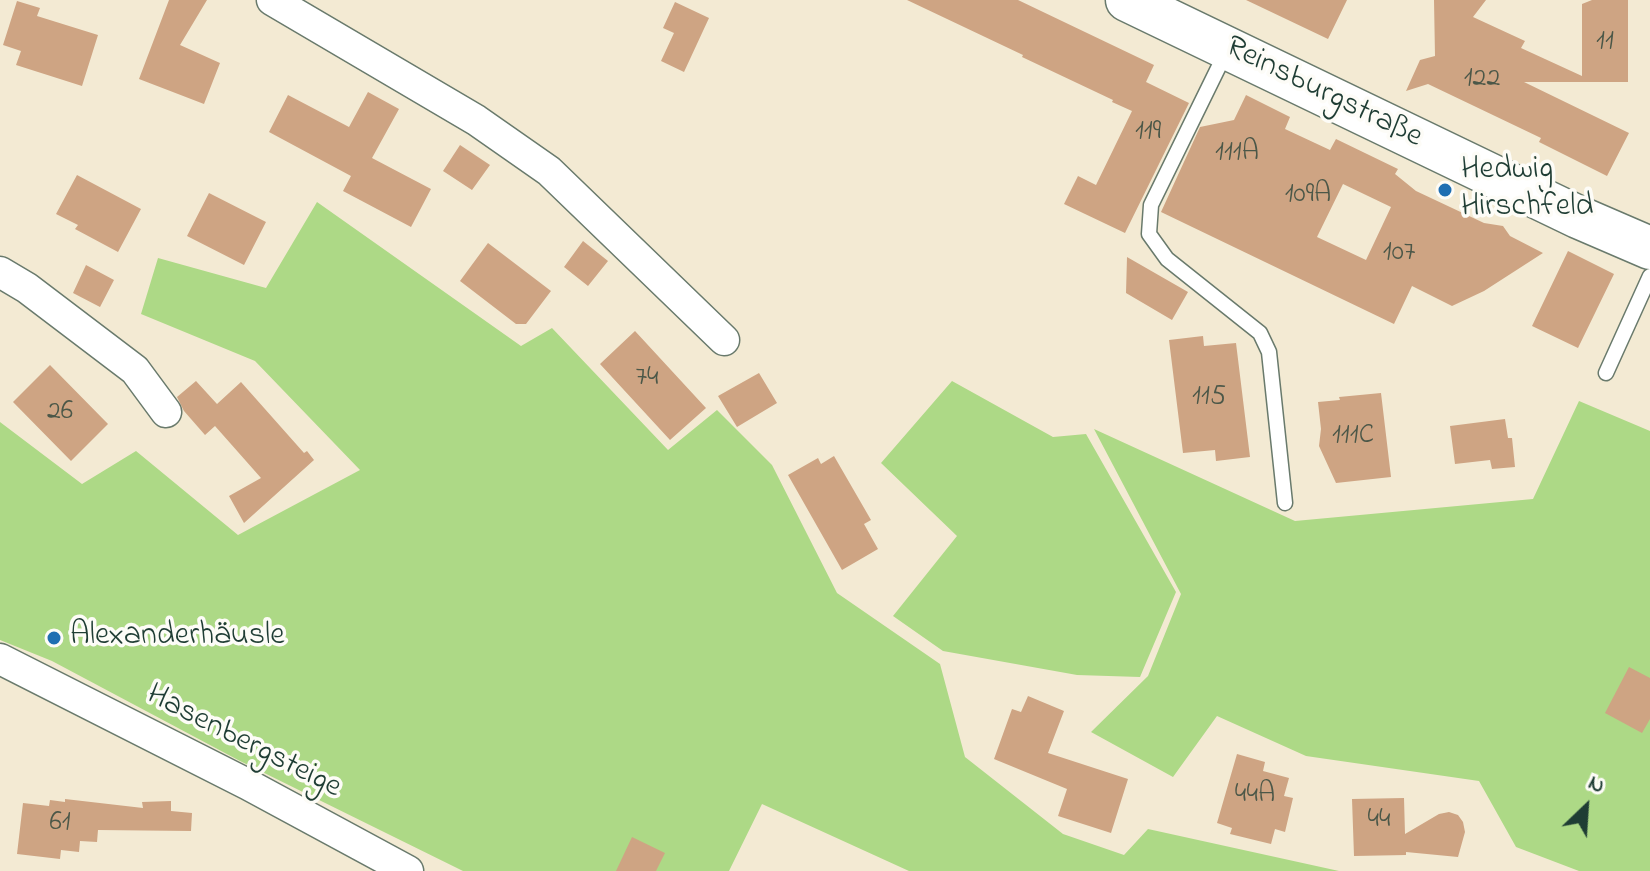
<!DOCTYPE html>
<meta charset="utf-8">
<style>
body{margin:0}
#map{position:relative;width:1650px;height:871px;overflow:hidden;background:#f3ead3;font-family:"Indie Flower",sans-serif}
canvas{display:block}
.north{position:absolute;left:1546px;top:767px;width:80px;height:80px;-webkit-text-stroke:6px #fdfcf7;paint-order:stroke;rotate:25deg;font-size:22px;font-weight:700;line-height:32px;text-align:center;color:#1f3d34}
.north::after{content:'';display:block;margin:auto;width:28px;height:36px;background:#1f3d34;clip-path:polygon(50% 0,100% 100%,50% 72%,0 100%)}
</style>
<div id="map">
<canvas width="1650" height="871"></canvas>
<div class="north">N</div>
</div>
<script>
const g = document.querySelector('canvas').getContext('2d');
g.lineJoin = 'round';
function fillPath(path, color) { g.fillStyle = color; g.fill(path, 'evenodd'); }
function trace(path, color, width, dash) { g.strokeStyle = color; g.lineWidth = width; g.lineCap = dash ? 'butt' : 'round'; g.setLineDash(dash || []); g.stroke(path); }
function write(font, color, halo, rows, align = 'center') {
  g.font = font + ' "Indie Flower",sans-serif'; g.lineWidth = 7; g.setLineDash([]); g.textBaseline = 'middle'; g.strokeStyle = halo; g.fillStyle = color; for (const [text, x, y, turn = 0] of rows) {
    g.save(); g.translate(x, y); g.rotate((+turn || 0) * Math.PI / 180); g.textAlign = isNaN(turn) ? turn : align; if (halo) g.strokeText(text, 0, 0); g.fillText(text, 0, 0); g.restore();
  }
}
fillPath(new Path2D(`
 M317,202L521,346L552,328L668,450L717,410L772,465L837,593L940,664L965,757L1063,834L1124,855L1148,829L1339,871H909L762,804L729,871H463L240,761L52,661L0,640V422L82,484L136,451L238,535L360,470L255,361L141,314L158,258L266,288Z
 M952,381L1053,437L1086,434L1176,592L1140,677L1077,675L943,651L893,616L957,536L881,463Z
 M1579,401L1650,431V871H1579L1516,847L1479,781L1306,756L1217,716L1173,777L1091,732L1148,676L1181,594L1094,429L1295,521L1533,499Z`), '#add986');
fillPath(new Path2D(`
 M169,0H207L180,45L220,63L204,104L139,79Z
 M907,0H1018L1154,65L1146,82L1189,103L1125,233L1064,204L1078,176L1096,185L1132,111L1112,102L1113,100L1022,57L1023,55Z
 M1246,0H1347L1328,39Z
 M1434,0H1486L1473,17L1525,41L1521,48L1582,76V4L1592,0H1628V82H1524L1629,133L1607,176L1539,142L1541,138L1428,84L1406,91L1420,60L1435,56Z
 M17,1L40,8L37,16L98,35L82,86L16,65L21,51L3,45Z
 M675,2L709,18L684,72L661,61L674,33L663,28Z
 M368,92L399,109L372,158L431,189L411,227L343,191L351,176L269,132L288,95L349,127Z
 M1246,95L1290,117L1285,129L1330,150L1336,139L1398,169L1395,174L1416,191L1484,223L1503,226L1510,236L1543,253L1484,291L1452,306L1412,286L1394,324L1161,212L1200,127L1234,120ZM1343,184L1391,207L1366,260L1317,237Z
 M460,145L490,165L472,190L443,171Z
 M77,175L141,209L118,252L75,229L78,225L56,214Z
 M209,193L266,222L244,265L187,236Z
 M583,241L608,261L588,286L564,267Z
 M488,243L551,291L526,324H516L460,281Z
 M1568,251L1614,274L1578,348L1532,326Z
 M1127,257L1188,292L1172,320L1126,293Z
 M86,265L114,280L100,307L73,293Z
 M635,331L706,408L670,440L600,364Z
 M1203,336L1204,346L1236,343L1250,457L1216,461L1215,450L1183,453L1169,340Z
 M50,365L108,424L71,461L13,402Z
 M759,373L777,403L737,427L718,396Z
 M196,381L217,404L241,382L304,453L307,451L314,460L244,523L229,496L261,478L215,426L205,435L184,411L177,397Z
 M1381,393L1391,477L1336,483L1319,446L1321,429L1318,402L1340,400L1339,397Z
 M1505,419L1508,438H1512L1515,467L1492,469L1490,460L1455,464L1450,426Z
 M834,456L871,520L864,524L878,549L842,570L788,475L818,458L821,464Z
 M1629,667L1650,678V719L1642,733L1605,713Z
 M1028,696L1064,711L1048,753L1128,779L1111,833L1058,816L1067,789L994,759L1012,709L1021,712Z
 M1237,754L1265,762L1263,771L1289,778L1284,796L1293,798L1285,832L1275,829L1271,844L1230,834L1232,828L1217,823Z
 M1404,798L1405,834L1439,814L1449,812L1458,815L1463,822L1465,832L1458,857L1406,852V855L1354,856L1352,799Z
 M65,799L143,808L142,802L171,801V811L192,813L191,831L98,830L97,842L80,841L79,852L61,850L60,859L17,854L23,803L49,806L50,800L65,802Z
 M632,837L665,853L656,871H616Z`), '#cea483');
const lane = new Path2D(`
 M1226,52L1151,205L1149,234L1167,259L1260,333L1269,352L1285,503
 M1606,373L1650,276`);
const street = new Path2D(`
 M272,0L476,120L549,171L724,340
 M0,272L27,288L135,370L166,412
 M0,659L247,784L408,871`);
const secondary = new Path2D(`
 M1127,0L1578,217L1650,248`);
trace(lane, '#697a6c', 17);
trace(street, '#697a6c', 33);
trace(secondary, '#697a6c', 45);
trace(lane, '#fff', 14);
trace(street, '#fff', 30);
trace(secondary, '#fff', 42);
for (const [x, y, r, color] of [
 [1445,190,8,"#1f6fb2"],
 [54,638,8,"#1f6fb2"]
]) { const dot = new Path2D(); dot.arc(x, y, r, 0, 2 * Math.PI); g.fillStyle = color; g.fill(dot); trace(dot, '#fdfcf7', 3); }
write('28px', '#4b5748', null, [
 ["11",1605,43],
 ["122",1482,80],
 ["119",1148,133],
 ["111A",1237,154],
 ["109A",1308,196],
 ["107",1399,254],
 ["74",647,379],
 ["115",1209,398],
 ["26",60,413],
 ["111C",1353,437],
 ["44A",1255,796],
 ["44",1379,821],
 ["61",60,824]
]);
write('32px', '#1f3d34', '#fdfcf7', [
 ["Reinsburgstraße",1323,94,26],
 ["Hasenbergsteige",243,743,27]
]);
write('32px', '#1f3d34', '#fdfcf7', [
 ["Hedwig",1461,172],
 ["Hirschfeld",1461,209],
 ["Alexanderhäusle",70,638]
], 'left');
</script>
